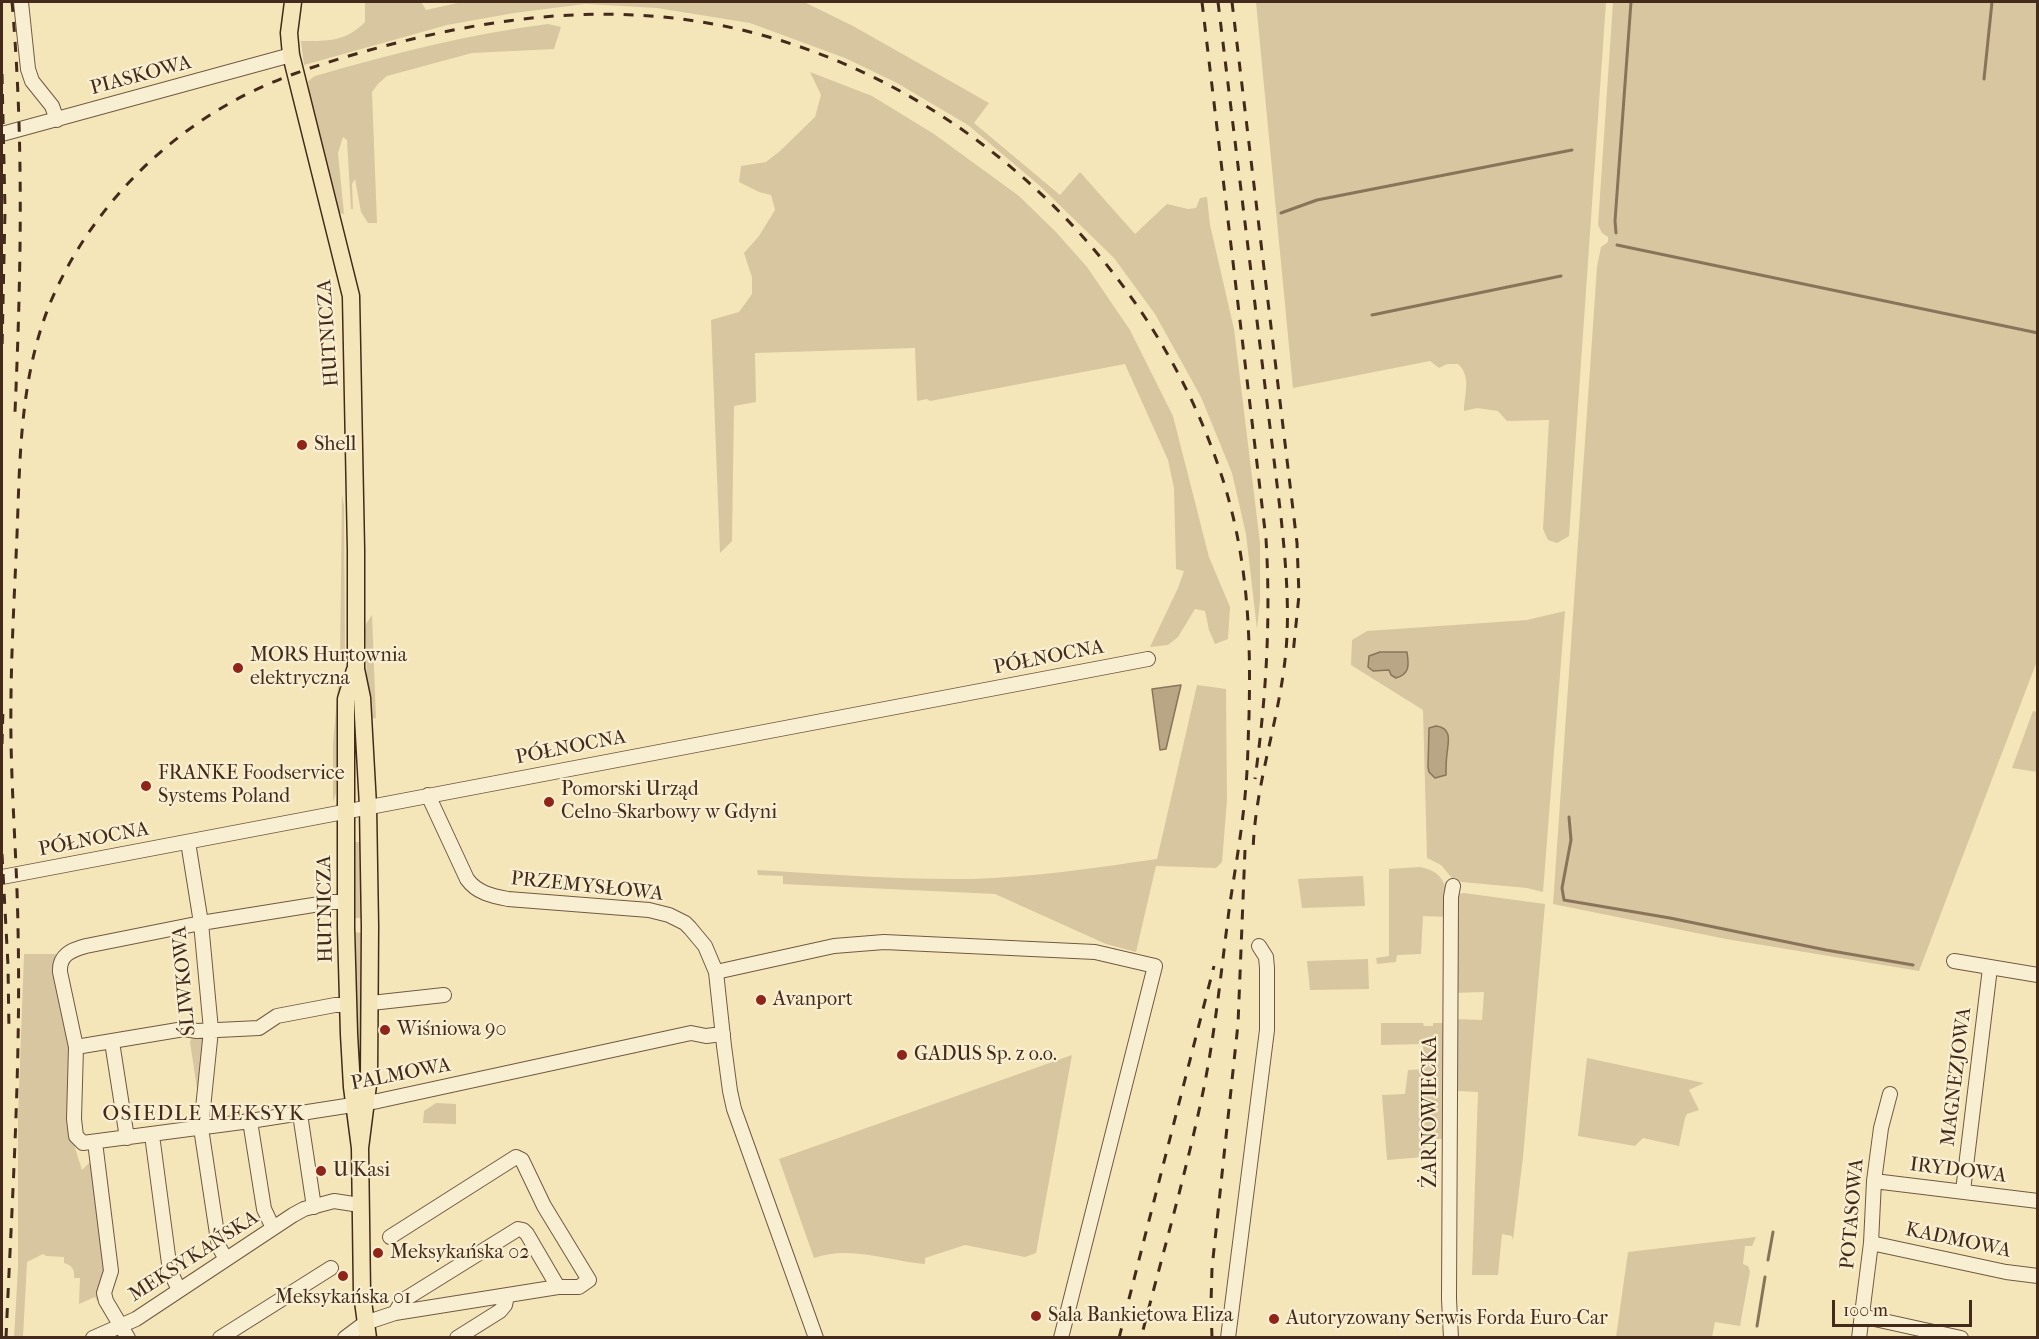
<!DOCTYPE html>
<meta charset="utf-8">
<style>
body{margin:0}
#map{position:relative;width:2039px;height:1339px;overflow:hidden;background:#f5e6ba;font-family:"IM FELL French Canon",serif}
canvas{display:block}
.frame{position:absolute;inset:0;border:3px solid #432a1a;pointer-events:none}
.scale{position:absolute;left:1832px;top:1300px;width:140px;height:27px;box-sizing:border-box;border:3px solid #432a1a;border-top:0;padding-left:8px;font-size:18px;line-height:21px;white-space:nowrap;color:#432a1a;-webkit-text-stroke:4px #f8efd2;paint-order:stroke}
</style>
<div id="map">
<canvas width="2039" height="1339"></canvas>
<div class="frame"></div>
<div class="scale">100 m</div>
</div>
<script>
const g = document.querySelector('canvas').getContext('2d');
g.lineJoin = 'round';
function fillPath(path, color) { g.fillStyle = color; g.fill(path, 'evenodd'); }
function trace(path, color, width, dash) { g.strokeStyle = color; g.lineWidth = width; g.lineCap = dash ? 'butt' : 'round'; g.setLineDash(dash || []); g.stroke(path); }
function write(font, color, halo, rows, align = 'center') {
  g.font = font + ' "IM FELL French Canon",serif'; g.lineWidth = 4.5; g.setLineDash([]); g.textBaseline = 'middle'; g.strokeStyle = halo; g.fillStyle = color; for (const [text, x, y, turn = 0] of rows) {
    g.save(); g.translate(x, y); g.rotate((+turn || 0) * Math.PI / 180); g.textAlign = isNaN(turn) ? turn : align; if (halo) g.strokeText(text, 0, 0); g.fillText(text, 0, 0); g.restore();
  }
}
fillPath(new Path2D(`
 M365,2H421L426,10L462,2H804L853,26L989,103L974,123L1060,195L1080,172L1135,234L1167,204L1188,209L1196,208L1200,198L1207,197L1210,225L1234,329L1260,543V600L1257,629L1246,534L1232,473L1201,397L1155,314L1114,258L1040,186L968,125L897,83L845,58L750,23L657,8L585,4L514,13L447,25L304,65L301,41C328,41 345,42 365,22Z
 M1256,2H1606L1569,536L1557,543L1548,540L1543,529L1549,420L1507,421L1498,411L1477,408L1464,411C1464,395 1472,377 1458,364H1447L1439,368L1430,361L1293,388Z
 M1613,2H2037V661L1919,971L1726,939L1553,904L1597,267L1601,247L1608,242V237L1602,233L1598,225Z
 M548,24L561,27L554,49L472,53L387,76L378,84L372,92L377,223H368L361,212L355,179L352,184L353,209H351L347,140L343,137L338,153L344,214L339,213L310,100L308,81L315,76C392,54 468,34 548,24Z
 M810,72L872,96L934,134L1019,196L1056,232L1087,267L1130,330L1173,416L1209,557L1230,607L1228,639L1215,644L1209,630L1205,611L1195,609L1178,637L1168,645L1150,647L1178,588L1184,571L1176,569L1174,488L1168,460L1125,364L930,401L927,399L917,401L915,348L755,353L756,402L734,406L732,541L720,553L711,320L739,312L752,294V277L744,253L759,236L775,210L771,195L759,192L739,182L741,166L766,162L780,151L815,117L821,95Z
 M342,494L344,506L345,659L340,664Z
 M1565,611L1543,892L1527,888L1462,882L1452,878L1441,865L1427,858L1423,710L1351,665L1352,640L1367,631L1527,620Z
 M372,615L376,718L371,719L368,703L365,632L366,624Z
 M339,675L343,684L338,739L336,793L333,802V744Z
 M1197,685L1226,689L1227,800L1222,862L1216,868L1156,866L1136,952L1106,944L995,894L783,884V876L758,875L757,870C828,874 900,880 971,879C1034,877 1095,868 1157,859Z
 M2033,711L2037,712V772L2012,768Z
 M353,842H363L362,918H355L353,915Z
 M1420,867C1449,872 1448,894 1448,917L1423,916L1421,954L1397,955L1396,962L1377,964L1376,958L1389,956V869Z
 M1363,876L1365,906L1302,908L1298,879Z
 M1464,893L1545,904L1523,1157L1513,1240L1512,1236L1502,1234L1498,1275H1472L1478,1092L1456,1091L1454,1019L1482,1020L1484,992L1454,993L1456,894Z
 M355,932L362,933L363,1083L356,1084L353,934Z
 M24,954H59L70,1044V1132L82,1170L92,1160L105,1274L98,1287L99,1300L97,1301L95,1297L79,1304L80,1278H74C75,1270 72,1265 64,1263V1257L46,1256L43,1254L27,1262L23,1337L14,1338L18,1267V1118Z
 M1368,959L1369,989L1310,990L1307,961Z
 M1381,1023H1423L1424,1026H1433V1023H1449L1448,1139H1425L1424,1157L1387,1160L1382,1095L1405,1094L1408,1070L1424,1069L1423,1044L1381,1045Z
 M204,1036L199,1102L190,1042L192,1037Z
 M1072,1055L1036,1253L1025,1257L965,1245L925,1258V1264C889,1261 850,1245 814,1258L779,1159Z
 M1587,1058L1704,1083L1689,1090L1699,1110L1687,1114L1685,1118L1679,1146L1643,1138L1635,1146L1578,1136Z
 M436,1103L456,1104V1124L423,1123L424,1111Z
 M1756,1237L1752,1246H1745L1743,1264L1748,1266L1750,1271L1740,1326L1715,1322L1712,1337H1616L1628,1252Z`), '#d7c69f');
const water = new Path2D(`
 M1380,652H1407C1409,665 1410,674 1396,678L1391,675L1389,670L1373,671L1368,667L1369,656Z
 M1181,685L1166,749L1160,750L1152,689Z
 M1436,726C1453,728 1448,742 1447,754C1446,761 1446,768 1446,775L1435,778L1429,772L1428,767L1429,728Z`);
fillPath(water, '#b8a684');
trace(water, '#89745a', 1.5);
trace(new Path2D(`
 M1984,79L1992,2
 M1281,213L1317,200L1572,150
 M1616,233L1615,221L1631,2
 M1617,245L2038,333
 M1372,315L1561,276
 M1569,817L1571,840L1562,888L1564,900L1670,918L1826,950L1913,965
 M1768,1260L1773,1232
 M1757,1326L1765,1277`), '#89745a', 3);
const minor = new Path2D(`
 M21,2L28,69L32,81L52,106L57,120
 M2,134L291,55
 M428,795L467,879C477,893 492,896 508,899L649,910L669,915L685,923L690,928L705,946L716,972L724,1046L730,1091L734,1109L816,1338
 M188,842L201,923L211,1030L201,1128L219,1247L226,1259
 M2,877L1148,659
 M346,902H332L201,923L86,946C71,950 59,955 60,972L76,1047L74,1119L76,1136L83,1143L250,1121L378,1101L691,1033L706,1036L723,1034
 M1954,961L2038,975
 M716,972L834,946L884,942L1095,952L1155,966L1061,1338
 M371,1003L444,995
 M112,1042L127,1138
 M76,1047L184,1029L197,1031L259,1028L277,1016L335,1005H349
 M300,1114L314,1207
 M250,1121L264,1209L273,1228
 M152,1135L170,1271L179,1290
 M95,1142L111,1271L104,1293L106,1301L128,1338
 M1874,1181L2038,1201
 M1963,1191L1990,968
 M1871,1243L2006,1272L2038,1276
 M395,1313L402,1301L518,1229L523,1230L527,1234L558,1287
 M1861,1316L1961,1338
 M93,1338L136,1319L293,1215L304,1209L334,1201L360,1205
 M220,1338L331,1268
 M345,1338L365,1323L395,1313L558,1287H579L589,1280L544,1206L522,1160L516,1157L390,1237
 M457,1338L500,1311L505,1305L507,1296
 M1228,1338L1267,1030V968L1266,957L1259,946
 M1451,1338L1449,1299L1451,897L1453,886
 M1859,1338L1871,1243L1874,1181L1881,1128L1890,1094`);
const major = new Path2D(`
 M293,2L289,33L291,55L351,296L356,550V669L362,698L368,806L370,927L369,1077L360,1148
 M355,670L346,699V928L349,1034L352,1087L360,1148L362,1294L368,1338`);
trace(minor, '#705942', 16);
trace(major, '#432a1a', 19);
trace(minor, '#f8efd2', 14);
trace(major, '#f5e6ba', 16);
trace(new Path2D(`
 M12,2C24,139 21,275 15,412
 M1202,2L1266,539C1271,620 1266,699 1255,779
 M1218,2L1281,517C1286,566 1291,619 1284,668C1276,730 1254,791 1253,854
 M1232,2L1297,543L1299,595L1293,654
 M2,74L5,210L2,350
 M2,744L3,709
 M2,854L8,965L9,1033
 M6,1338C12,1201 21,1064 18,928C17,865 12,803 11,740C10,672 14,604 17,535C20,455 20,376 51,301C89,212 161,137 247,94C283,76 321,64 359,53C458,25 559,7 663,17C919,41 1146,237 1223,480C1248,560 1251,634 1249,717C1248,739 1248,762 1246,785C1243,824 1236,864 1230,903C1221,970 1215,1039 1200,1106C1183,1184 1161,1260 1141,1338
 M1119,1338L1214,966
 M1212,1338L1211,1304L1212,1268L1238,1024L1245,850`), '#432a1a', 3, [10, 10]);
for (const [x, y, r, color] of [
 [302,445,6,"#8f2418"],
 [238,668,6,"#8f2418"],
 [146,786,6,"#8f2418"],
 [549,802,6,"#8f2418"],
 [761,1000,6,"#8f2418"],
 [385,1030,6,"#8f2418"],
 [902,1055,6,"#8f2418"],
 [321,1171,6,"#8f2418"],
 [378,1253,6,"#8f2418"],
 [343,1276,6,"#8f2418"],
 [1036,1316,6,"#8f2418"],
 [1274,1319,6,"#8f2418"]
]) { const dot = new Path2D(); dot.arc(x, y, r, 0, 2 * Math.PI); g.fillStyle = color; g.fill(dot); trace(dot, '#f8efd2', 2); }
write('20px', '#432a1a', '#f8efd2', [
 ["PIASKOWA",141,76,-15],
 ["HUTNICZA",329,333,-94],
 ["PÓŁNOCNA",1049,658,-11],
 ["PÓŁNOCNA",571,748,-11],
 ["PÓŁNOCNA",94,840,-11],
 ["PRZEMYSŁOWA",587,887,6],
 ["HUTNICZA",326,909,-91],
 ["ŚLIWKOWA",185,981,-95],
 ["PALMOWA",401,1075,-11],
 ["MAGNEZJOWA",1957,1077,-83],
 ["ŻARNOWIECKA",1431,1112,-90],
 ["IRYDOWA",1958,1171,7],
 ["POTASOWA",1853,1214,-85],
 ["KADMOWA",1958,1241,12],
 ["MEKSYKAŃSKA",194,1257,-33]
]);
write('20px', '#432a1a', '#f8efd2', [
 ["Shell",314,445],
 ["MORS Hurtownia",250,656],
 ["elektryczna",250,679],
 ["FRANKE Foodservice",158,774],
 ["Systems Poland",158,797],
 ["Pomorski Urząd",561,790],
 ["Celno-Skarbowy w Gdyni",561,813],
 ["Avanport",773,1000],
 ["Wiśniowa 90",397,1030],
 ["GADUS Sp. z o.o.",914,1055],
 ["U Kasi",333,1171],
 ["Meksykańska 02",390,1253],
 ["Meksykańska 01",343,1298,"center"],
 ["Sala Bankietowa Eliza",1048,1316],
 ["Autoryzowany Serwis Forda Euro-Car",1286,1319]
], 'left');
g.letterSpacing = '1.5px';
write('21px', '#432a1a', '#f8efd2', [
 ["OSIEDLE MEKSYK",204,1115]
]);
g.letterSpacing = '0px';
</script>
